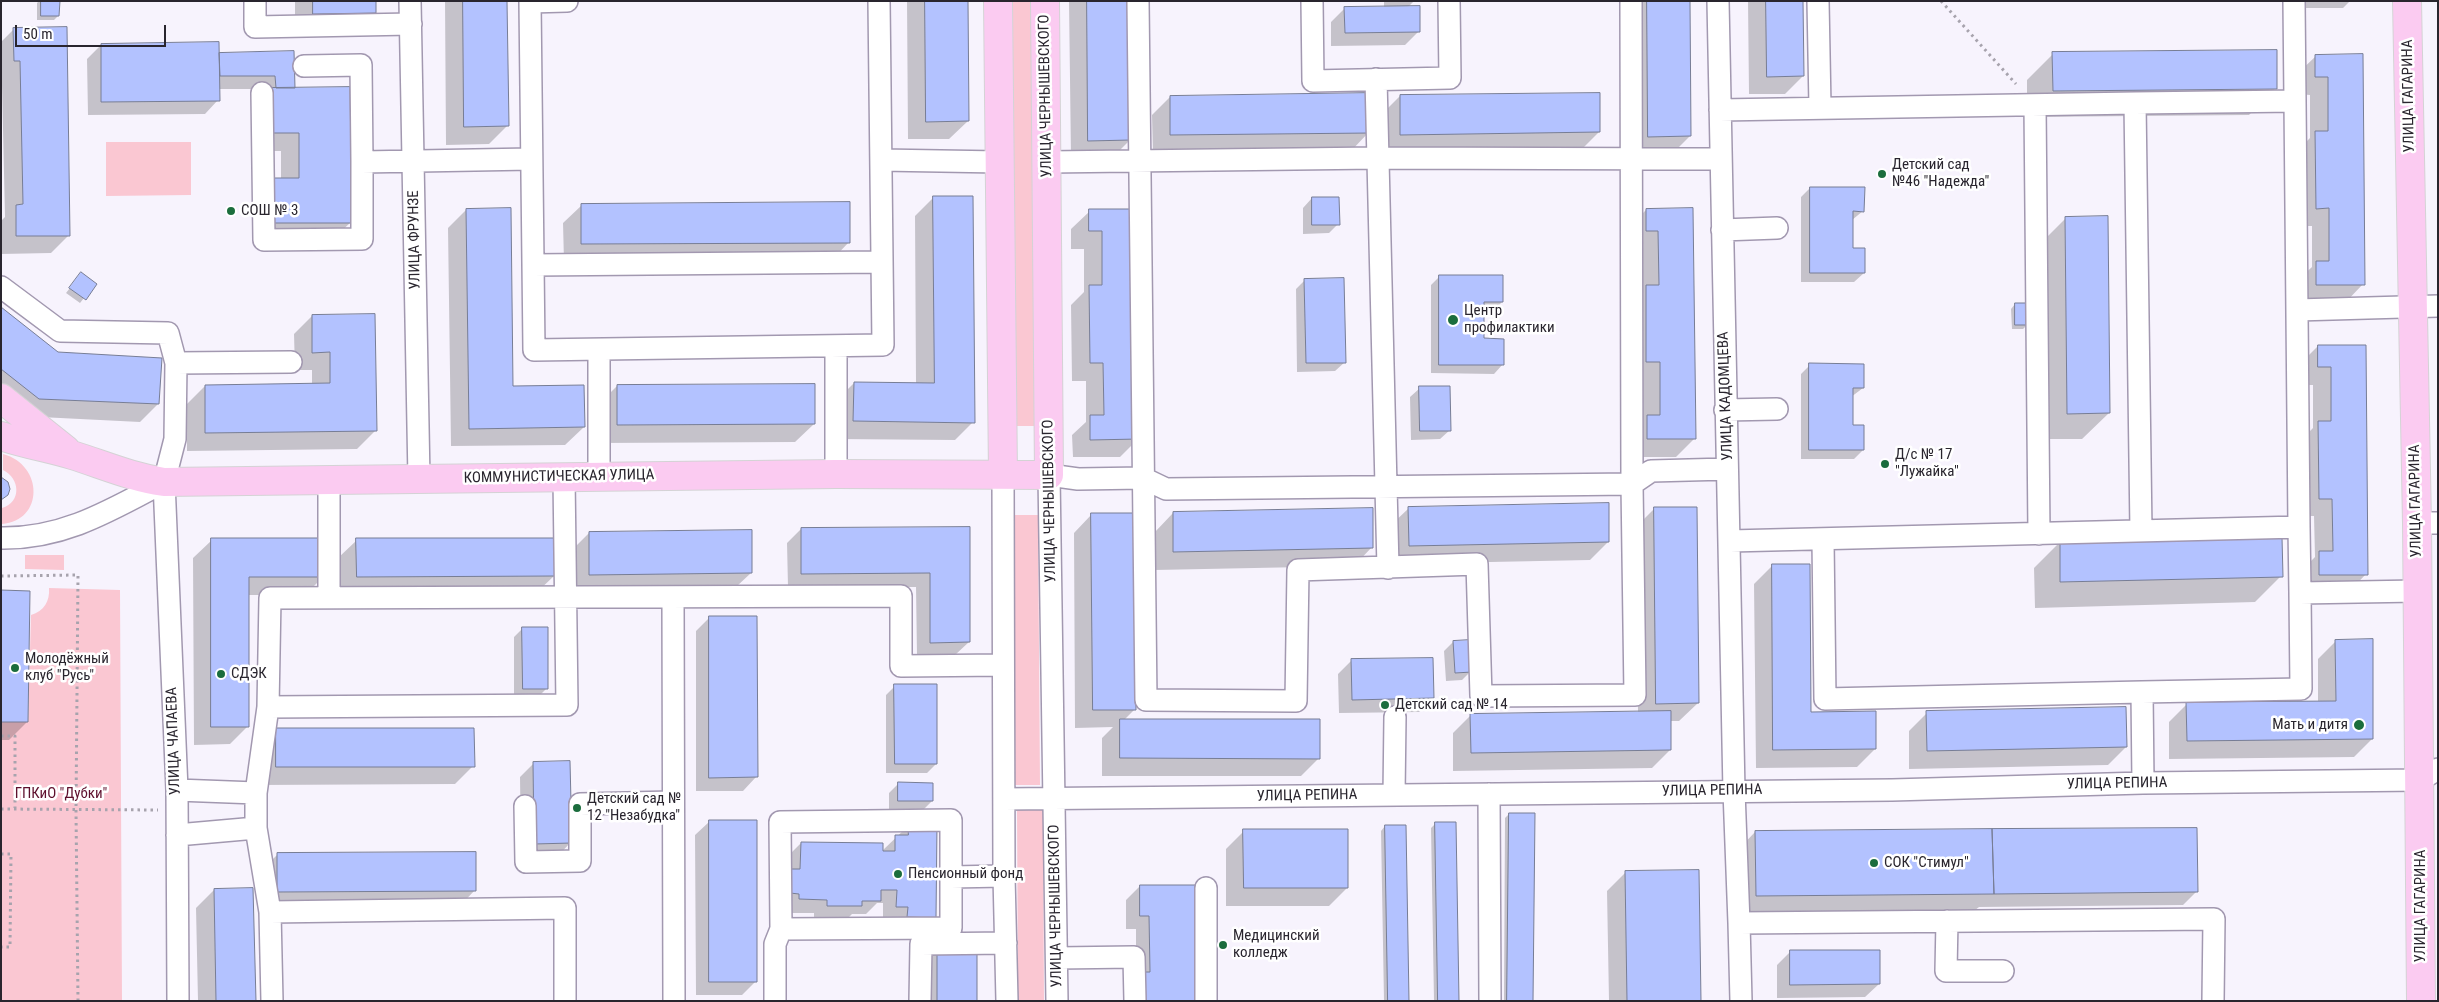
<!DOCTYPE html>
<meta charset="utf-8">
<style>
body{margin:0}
#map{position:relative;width:2439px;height:1002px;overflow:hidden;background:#f7f3fd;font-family:"Roboto Condensed",sans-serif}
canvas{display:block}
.frame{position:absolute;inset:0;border:2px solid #29252e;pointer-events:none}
.scale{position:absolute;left:15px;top:25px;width:151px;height:22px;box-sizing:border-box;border:2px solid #29252e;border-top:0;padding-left:6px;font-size:15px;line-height:18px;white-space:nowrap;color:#29252e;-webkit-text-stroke:4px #fff;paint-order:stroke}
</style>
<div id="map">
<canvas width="2439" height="1002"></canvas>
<div class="frame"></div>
<div class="scale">50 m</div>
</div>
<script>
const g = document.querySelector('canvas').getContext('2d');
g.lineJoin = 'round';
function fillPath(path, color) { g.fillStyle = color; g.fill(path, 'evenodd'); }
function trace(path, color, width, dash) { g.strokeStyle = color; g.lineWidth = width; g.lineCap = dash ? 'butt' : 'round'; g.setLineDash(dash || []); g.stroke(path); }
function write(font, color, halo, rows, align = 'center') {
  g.font = font + ' "Roboto Condensed",sans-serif'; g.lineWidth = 5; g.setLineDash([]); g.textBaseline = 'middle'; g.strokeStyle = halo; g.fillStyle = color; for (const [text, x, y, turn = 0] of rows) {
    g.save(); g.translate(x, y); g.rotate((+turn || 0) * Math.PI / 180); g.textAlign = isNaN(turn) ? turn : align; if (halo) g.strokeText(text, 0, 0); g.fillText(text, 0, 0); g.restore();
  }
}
fillPath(new Path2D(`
 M1005,1H1031L1035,426H1009Z
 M106,142H191V195L106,196Z
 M3,454C44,465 44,521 2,524V508C22,502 20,478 3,470Z
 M1011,515H1038L1040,785H1014Z
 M25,555H64V570L25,569Z
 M49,588L120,590L122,1001H1V722H28L31,615C44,611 50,601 49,588Z
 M1017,810H1043L1044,1001H1018Z`), '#fac7d2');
fillPath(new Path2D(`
 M39,1H58V16L54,20H37V3Z
 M295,1H375V13L357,31L295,32Z
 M445,1H506L507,126L489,144L446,145Z
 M907,1H967L968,121L949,139H908Z
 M1069,1H1129L1130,140L1112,158H1071Z
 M1384,1H1414L1408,7L1419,31L1405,45L1331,46V22L1345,8H1384Z
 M1629,1H1689L1690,136L1672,154H1630Z
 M1748,1H1802L1803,76L1785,94H1749Z
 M2306,1H2350L2343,8H2306Z
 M14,29L69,235L51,253L1,254V221L5,217L1,42Z
 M101,45L218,54L293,52L292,89L351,222L332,240L256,241L281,179V151H253L262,89H218V100L205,114L88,115L87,59Z
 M2053,54L2276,88L2249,115L2027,117V80Z
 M2316,56H2362L2363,284L2345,303H2299L2298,280L2312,267V226H2298L2297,151L2310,138V95L2297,94V74Z
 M1400,96L1599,132L1581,150L1382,152V114Z
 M1170,97L1369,132L1351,151L1153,153L1152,115Z
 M1810,188L1863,211L1852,220V249L1864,273L1854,282H1801V197Z
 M933,198L973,422L955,440L836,439V401L854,383L916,384L915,216Z
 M1312,198L1338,224L1329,233L1303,234V208Z
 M582,205L849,242L831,261L564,262L563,223Z
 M466,210L512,388L584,427L565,445L451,446L448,228Z
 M1135,210L1138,439L1120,457H1073L1072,435L1086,422V381H1072L1071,305L1084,292V249H1071V229L1090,211Z
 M1646,210H1692L1695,438L1676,457H1629V435L1642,421V380L1628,228Z
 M2066,218L2109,413L2082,439H2041L2040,244Z
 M81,274L95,284L80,303L66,293Z
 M1440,276L1502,302L1493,311H1483V340L1503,364L1494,374L1431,373V285Z
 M1305,280L1345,362L1335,371L1297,372L1296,289Z
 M2015,304L2028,324L2023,329H2012L2011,309Z
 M1,309L58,353L158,404L140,422L20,416L1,402Z
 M312,316L375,431L357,449L187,451V404L205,386L312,385V370H295L294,334Z
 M2318,346H2365L2366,574L2348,593H2302L2301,571L2315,557L2314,516H2301L2300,441L2313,428V385H2300V364Z
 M1810,365L1863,388L1851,397L1852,426L1863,450L1854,459H1801V374Z
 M617,386L814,424L795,442L599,443V404Z
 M1420,388L1450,430L1440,439L1411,440L1410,397Z
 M1409,508L1608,542L1590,560L1391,564L1390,526Z
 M1655,508L1698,703L1679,721H1670V750L1652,768L1453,771V733L1471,715L1638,712L1636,527Z
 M1173,513L1372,547L1354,566L1155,570V532Z
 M1092,514L1135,709L1124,720L1319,758L1301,776H1102V738L1113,727L1075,728L1074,533Z
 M968,528L969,642L955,655L917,656L916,587H788L787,543L801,529Z
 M589,533L751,573L737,586L576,588L575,547Z
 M212,540L323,577L305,595H248V726L230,744L194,745L193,558Z
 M357,540L554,576L535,594L339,595L338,558Z
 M2060,542L2281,576L2255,602L2035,608L2034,568Z
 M1772,566L1810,713L1875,749L1857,767L1756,768L1754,584Z
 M1,591L27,722L9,740H1Z
 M710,617L756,777L743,791H696V631Z
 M523,628L547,688L538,697H514V637Z
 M2336,641L2372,739L2354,757L2169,759V722L2187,704L2318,703V659Z
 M1453,642L1471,671L1462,680L1446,681L1444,651Z
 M1352,660L1433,698L1419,712L1339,713L1338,674Z
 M895,686L936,764L927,773H886V695Z
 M1927,713L2126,747L2108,765L1909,769V731Z
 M276,730L473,766L455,784L258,785V748Z
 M534,763L570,843L557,857H521L520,777Z
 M898,784L932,801L923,810H889V793Z
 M1509,814L1532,1001H1504L1505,818Z
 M709,822L756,981L742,995H696L695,835Z
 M1436,823L1458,1001H1434L1431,828Z
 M909,825L935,917L883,920V903H877L866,914H852L847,919H814V913H785L787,857L801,843L882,851Z
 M1385,826L1408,1001H1384L1381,831Z
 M1244,831L1347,888L1329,906H1226V849Z
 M1755,832L2197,891L2183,905L1979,907L1974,911L1738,913L1737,851Z
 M278,854L475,890L457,909H260V872Z
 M1625,873L1700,1001H1609L1607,891Z
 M1140,886L1195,1001L1136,979V929H1126V900Z
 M214,890L255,1001H198L196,908Z
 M937,951L976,1001H924V965Z
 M1791,951L1879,984L1865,997L1777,998V965Z`), '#0003');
const building = new Path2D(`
 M41,1H60L59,16H41Z
 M313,1H376V13L313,14Z
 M463,1H507L509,126L464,127Z
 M925,1H968L969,121L926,122Z
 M1087,1H1130L1131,140L1088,141Z
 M1647,1H1690L1691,136L1648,137Z
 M1766,1H1803L1804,76L1767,77Z
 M1420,6V32L1345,33L1344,7Z
 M67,27L70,236H16V205L23,204L20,61H14L13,28Z
 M219,42L220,101L101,102V44Z
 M2277,50V89L2053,91L2052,52Z
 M294,51L295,88H276L275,76H220L219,53Z
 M2363,54L2365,285H2316V261H2329V208L2316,209L2315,131H2328V77H2315V55Z
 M350,87L352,223H274L273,178H299V133H271L270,88Z
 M1370,93L1371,133L1170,135V96Z
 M1600,93V132L1400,135V95Z
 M1810,187H1865L1864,212L1853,211V248H1865V273H1810Z
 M933,196H973L975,423L853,421L854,382L934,383Z
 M1312,197H1339L1340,225H1312Z
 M850,202V243L581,244V204Z
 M511,208L513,386L584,385L585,427L469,429L466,209Z
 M1693,208L1696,439H1647V415H1660V362H1646V285H1659L1658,231H1646V209Z
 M1089,209H1137L1139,439L1090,440V415H1104L1103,363H1090L1089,285H1102V231H1089Z
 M2108,216L2110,413L2067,414L2065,217Z
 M81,272L97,284L86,300L69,288Z
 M1439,275H1503V302H1484V338L1504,339V365H1439Z
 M1344,278L1346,363H1306L1304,279Z
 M2015,303H2028L2029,325H2015Z
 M1,307L58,352L162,358L159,404L39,399L1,369Z
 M375,314L377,431L205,433V385L330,383V352L312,353V315Z
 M2318,345H2366L2368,575H2319V551H2333L2332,499H2319L2318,421H2331V367H2318Z
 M1809,363L1864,364V388H1853V425H1864V450H1809Z
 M815,384V424L617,425V385Z
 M1419,386H1450L1451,431H1420Z
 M1,477L8,482L10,489L8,495L1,500Z
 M1609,503V542L1409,546L1408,507Z
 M1654,507H1697L1699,703L1656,704Z
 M1373,508V548L1173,552V512Z
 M1091,513H1134L1136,710H1093Z
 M970,527V642L930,643V573L801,574V528Z
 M752,530V573L589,575V532Z
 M2282,537L2283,577L2060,582V541Z
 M211,538H324V577H249V727H211Z
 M356,538H555V576L357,577Z
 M1772,564H1810L1811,712L1876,711V749L1773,750Z
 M1,590L30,591L28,722H1Z
 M709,616H757L758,777L709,778Z
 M522,627H548V689H523Z
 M2373,639V739L2187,741L2186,702L2336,701L2335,640Z
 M1470,640L1472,672L1455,673L1453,641Z
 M1433,658L1434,698L1352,700L1351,659Z
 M894,684H937V764H895Z
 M2126,707L2127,747L1927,751L1926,711Z
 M1671,711V750L1471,753L1470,714Z
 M1120,719H1320V759L1120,758Z
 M276,728H474L475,767H276Z
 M570,761L572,843L534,844L533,762Z
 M898,782L933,783V801H898Z
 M1509,813H1535L1533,1001H1507Z
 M709,820H757V982H709Z
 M1435,822H1456L1459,1001H1438Z
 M908,823L937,824L936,918L907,917L908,907H896L897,890H881V901H862V906H827V900L799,899V894L790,893L791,869H800L801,842L883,843V851H895V835H908Z
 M1385,825H1406L1409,1001H1388Z
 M2197,828L2198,892L1994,894L1992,829Z
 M1243,829H1348V888H1244Z
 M1992,829L1994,894L1756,896L1755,831Z
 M476,852V891L277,892V853Z
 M1699,870L1701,1001H1627L1625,871Z
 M1140,885H1196V1001H1141V972H1150L1149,916H1140Z
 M253,888L256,1001H216L214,889Z
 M977,949V1001H937V950Z
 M1790,950H1880V984L1790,985Z`);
fillPath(building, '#b3c2ff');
trace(building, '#777d95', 1);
const minor = new Path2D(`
 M255,1V27L411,24
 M410,1L419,479
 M567,1L530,2L534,350L883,345L879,1
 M1138,1L1146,700L1296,701L1298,570L1477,564L1481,696L1635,695L1632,484L1631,1
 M1312,1L1313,81L1450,78L1449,1
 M1718,1L1734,791L1739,923L2214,919L2213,1001
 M1818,1L1820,107
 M304,66L361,65L362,162
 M1376,79L1388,568
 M262,93L264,240L362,239V162L531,159
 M2295,101L2299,527
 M2135,103L2295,101L2294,1
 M2035,105L2039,534
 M1720,110L2135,103L2141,531
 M881,160L1000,162
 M1048,162L1377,158L1721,159
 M1722,230L1777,228
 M533,265L882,262
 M1,287L60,331L168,333L176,363L175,439L164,482L177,790L178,1001
 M2297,310L2438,306
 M599,350V476
 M176,363L291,362
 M1725,410L1777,409
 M836,474V347
 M1003,475L1004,876L1007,1001
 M329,480V598
 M2417,523H2438
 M1,538C64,539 111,510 164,482
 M1823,540L1825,699L2142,692
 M1730,541L2299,527L2300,593L2417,591
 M673,597L674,1001
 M268,707L567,705L564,477
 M2143,783L2142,692L2301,689L2300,593
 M177,790L256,793
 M1489,794L1490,1001
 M1394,795L1395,717
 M1004,799L1892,790L2143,783L2420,780L2438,769
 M525,806L526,862L580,861V804L673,802
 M177,835L256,828
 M951,877V928L781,929L780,822L951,820V877L1004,876
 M270,912L565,908V1001
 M1947,921L1946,971H2003
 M1739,923L1741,1001
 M1057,958L1134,957L1135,1001
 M272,1001L270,912L256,828V793L268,707L270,598L901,596V666L1003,665
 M775,1001V944L781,929
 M920,1001L921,944L1006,943
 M1057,1001L1049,475L1078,479L1143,478L1166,489L1632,484L1651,471L1727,469
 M1206,1001V888`);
const major = new Path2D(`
 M998,1L1003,475
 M2407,1L2417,523L2421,1001
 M1,398L66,450
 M1,436C24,444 49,448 72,455C104,465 131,477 164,482L836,474L1049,475L1045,1`);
trace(minor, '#a298b0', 24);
trace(major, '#d4d3d5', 30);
trace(new Path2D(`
 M1941,1L2016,84
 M1,576L78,575L76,810L78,1001
 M1,736H15V808
 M1,809L158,810
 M1,854H11L10,947H1`), '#a7a3ad', 3, [2.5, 4]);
trace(minor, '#fff', 21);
trace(major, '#fbcbf1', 28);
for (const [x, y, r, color] of [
 [1882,174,5,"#1b6d3d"],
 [231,211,5,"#1b6d3d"],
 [1453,320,6,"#1b6d3d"],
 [1885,464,5,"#1b6d3d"],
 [15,668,5,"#1b6d3d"],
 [221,674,5,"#1b6d3d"],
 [1385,705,5,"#1b6d3d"],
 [2359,725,6,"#1b6d3d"],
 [577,808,5,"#1b6d3d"],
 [1874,863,5,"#1b6d3d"],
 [898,874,5,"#1b6d3d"],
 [1223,945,5,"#1b6d3d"]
]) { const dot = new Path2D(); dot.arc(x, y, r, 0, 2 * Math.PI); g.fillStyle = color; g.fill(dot); trace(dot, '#fff', 2); }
write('15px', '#29252e', '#fff', [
 ["УЛИЦА ЧЕРНЫШЕВСКОГО",1046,96,-91],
 ["УЛИЦА ГАГАРИНА",2409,96,-91],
 ["УЛИЦА ФРУНЗЕ",415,240,-91],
 ["УЛИЦА КАДОМЦЕВА",1726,396,-92],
 ["КОММУНИСТИЧЕСКАЯ УЛИЦА",559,477,-1],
 ["УЛИЦА ЧЕРНЫШЕВСКОГО",1050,501,-91],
 ["УЛИЦА ГАГАРИНА",2416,501,-91],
 ["УЛИЦА ЧАПАЕВА",174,741,-92],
 ["УЛИЦА РЕПИНА",2117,784,-1],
 ["УЛИЦА РЕПИНА",1712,791,-1],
 ["УЛИЦА РЕПИНА",1307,796,-1],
 ["УЛИЦА ЧЕРНЫШЕВСКОГО",1056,906,-91],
 ["УЛИЦА ГАГАРИНА",2421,906,-90]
]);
write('15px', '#29252e', '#fff', [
 ["Детский сад",1892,165],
 ["№46 \"Надежда\"",1892,182],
 ["СОШ № 3",241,211],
 ["Центр",1464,311],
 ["профилактики",1464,328],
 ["Д/с № 17",1895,455],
 ["\"Лужайка\"",1895,472],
 ["Молодёжный",25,659],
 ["клуб \"Русь\"",25,676],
 ["СДЭК",231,674],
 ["Детский сад № 14",1395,705],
 ["Мать и дитя",2348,725,"right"],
 ["Детский сад №",587,799],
 ["12 \"Незабудка\"",587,816],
 ["СОК \"Стимул\"",1884,863],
 ["Пенсионный фонд",908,874],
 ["Медицинский",1233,936],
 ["колледж",1233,953]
], 'left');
write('15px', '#5e102d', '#fff', [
 ["ГПКиО \"Дубки\"",61,794]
]);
</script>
